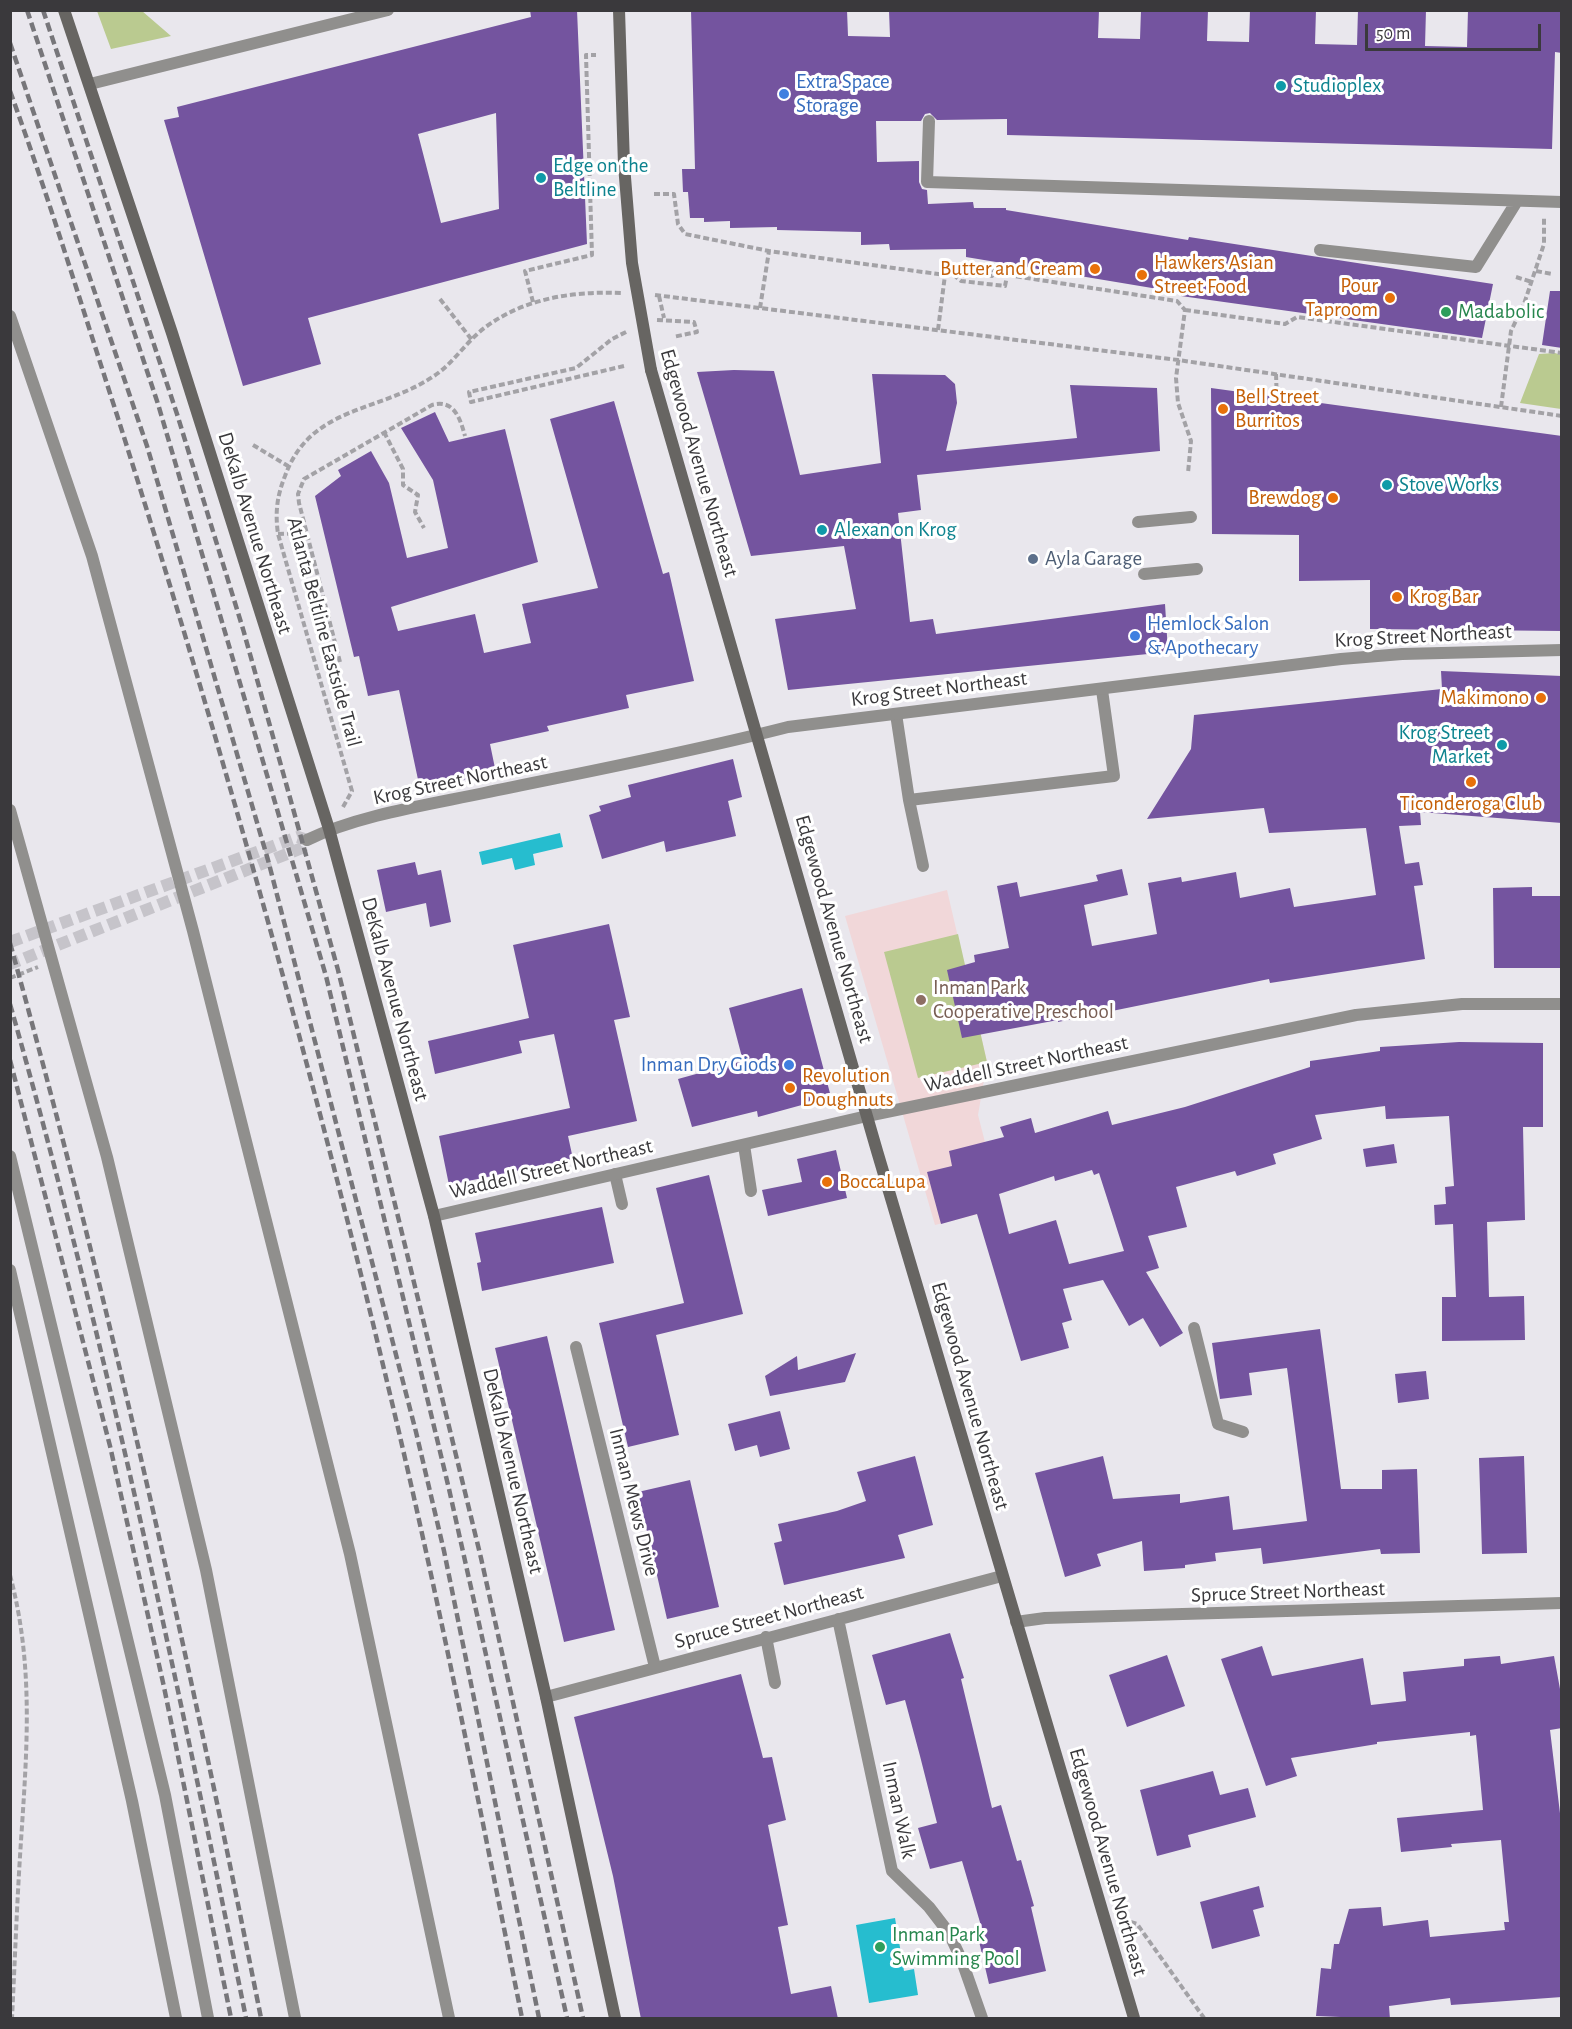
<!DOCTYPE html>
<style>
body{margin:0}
#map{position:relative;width:1572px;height:2029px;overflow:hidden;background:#e9e7ed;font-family:"Alegreya Sans",sans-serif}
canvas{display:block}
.frame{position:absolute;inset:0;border:12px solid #3a393c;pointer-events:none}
.scale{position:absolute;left:1365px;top:24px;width:176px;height:27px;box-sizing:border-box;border:3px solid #3a393c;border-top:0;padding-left:8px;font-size:18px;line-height:21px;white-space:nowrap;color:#3a393c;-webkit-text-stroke:4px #fff;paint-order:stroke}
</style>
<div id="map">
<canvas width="1572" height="2029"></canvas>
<div class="frame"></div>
<div class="scale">50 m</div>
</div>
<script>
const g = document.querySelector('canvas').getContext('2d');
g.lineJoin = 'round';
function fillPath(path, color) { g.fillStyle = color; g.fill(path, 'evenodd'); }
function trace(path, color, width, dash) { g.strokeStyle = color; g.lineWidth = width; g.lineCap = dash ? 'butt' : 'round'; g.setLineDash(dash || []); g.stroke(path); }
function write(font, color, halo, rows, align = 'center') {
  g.font = font + ' "Alegreya Sans",sans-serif'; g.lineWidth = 6; g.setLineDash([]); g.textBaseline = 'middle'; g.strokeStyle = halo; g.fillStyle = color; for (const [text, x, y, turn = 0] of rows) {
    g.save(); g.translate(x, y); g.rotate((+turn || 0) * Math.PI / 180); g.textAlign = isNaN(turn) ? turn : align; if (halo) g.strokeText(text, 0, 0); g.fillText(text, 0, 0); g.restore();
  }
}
fillPath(new Path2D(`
 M947,890L987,1062L978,1115L1002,1208L935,1225L845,916Z`), '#f1d7d9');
fillPath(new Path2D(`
 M97,11H142L171,36L111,49Z
 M1555,353L1561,355V409L1520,403L1539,354Z
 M958,934L987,1062L918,1078L884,952Z`), '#baca90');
fillPath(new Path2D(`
 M560,833L563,847L533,854L535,865L515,870L512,858L482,865L479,852Z
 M895,1918L904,1971L914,1969L918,1995L869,2003L856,1925Z`), '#26bdcf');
fillPath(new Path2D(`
 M530,10H577L587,244L308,318L321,364L243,386L164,120L179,117L177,107L531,17ZM496,113L499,209L441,223L418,134Z
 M691,10H847L848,36L890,37L889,10H1099L1098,38L1140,39L1141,10H1208L1207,41L1249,42L1250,10H1316L1315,44L1357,45L1358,10H1426L1425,46L1467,47L1468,10L1562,11V53L1555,52L1552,149L1007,135V119L937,120L930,113L925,114L921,121H876L877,162L919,161V182L922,189L927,190L928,204L973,202L974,208H1006V210L1188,240L1189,237L1493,284L1482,338L1181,296L1182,293L966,257V249L890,250L889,244L861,245V232L777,230V227L730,228V221L704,222V218H690L688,192H683L682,169H695Z
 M1550,291H1562V348L1542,345Z
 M734,370L774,371L800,475L881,463L872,374L945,375L955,384L957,403L946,451L1077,438L1070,385L1157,388L1160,451L917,475L921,510L898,513L910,622L933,619L936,634L1165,604L1168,652L788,690L775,619L856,609L844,546L751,556L697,372Z
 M1211,388L1562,436V631L1370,629V580L1299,581V535L1212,534Z
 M614,401L663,574L669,572L694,681L626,695L629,708L547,726L549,731L490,744L496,773L420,789L399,690L368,696L359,656L354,657L315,496L341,476L338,470L371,451L389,483L407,558L448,548L433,480L401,428L435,412L449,442L505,429L538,562L391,607L398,631L475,614L484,653L531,643L522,604L598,588L550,419Z
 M1441,671L1562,676V823L1420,812L1421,825L1399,826L1405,864L1419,862L1423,885L1414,886L1425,959L1270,983L1269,979L1058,1022V1020L962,1038L947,970L975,962L974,955L1009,948L997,886L1017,882L1020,897L1098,881L1096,875L1122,869L1128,895L1084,905L1092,946L1157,934L1148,883L1181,877L1182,882L1236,872L1240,898L1290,888L1294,907L1376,895L1366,828L1269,833L1264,808L1147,819L1191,749L1194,715L1442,689Z
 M733,759L742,797L728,801L736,836L666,852L664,841L602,859L589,815L601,811L599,806L631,797L628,785Z
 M415,862L418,875L441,870L451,922L430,927L426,903L386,912L377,870Z
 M1532,887V896H1562V968H1494L1493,888Z
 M609,924L630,1017L614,1020L637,1121L568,1136L573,1159L449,1185L439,1136L570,1108L554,1034L519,1041L522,1053L435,1074L428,1041L529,1018L513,945Z
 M802,988L831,1097L758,1117L757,1111L692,1127L678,1079L743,1061L729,1008Z
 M1459,1042L1543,1043V1127H1523L1525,1220L1487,1222L1489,1297L1524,1296L1525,1340L1442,1341V1297H1456L1453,1224L1435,1225L1434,1205L1446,1204L1445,1187L1454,1186L1449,1116L1386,1119L1385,1106L1315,1115L1322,1139L1273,1154L1276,1164L1237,1176L1235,1171L1176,1187L1187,1227L1148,1236L1159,1268L1146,1272L1183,1333L1160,1347L1143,1318L1129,1326L1103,1280L1063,1289L1072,1320L1062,1323L1069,1348L1021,1361L977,1214L941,1224L927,1172L952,1166L949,1151L1004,1137L1000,1127L1031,1118L1035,1133L1108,1111L1112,1125L1185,1107L1310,1067V1061L1380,1051V1047ZM1092,1170L1094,1175L1099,1173L1124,1251L1069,1264L1056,1220L1009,1234L999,1194L1054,1176L1055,1181Z
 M1394,1144L1397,1163L1366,1167L1363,1149Z
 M836,1150L847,1198L768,1216L762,1190L802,1182L797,1159Z
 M709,1175L743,1314L656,1335L679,1435L628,1447L599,1323L684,1303L656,1188Z
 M602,1207L614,1263L482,1291L477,1263L481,1262L475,1233Z
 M1320,1329L1341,1489H1382V1470L1417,1469L1420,1553L1381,1554L1380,1549L1263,1564L1261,1548L1215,1553L1216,1561L1185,1565V1568L1144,1571L1142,1541L1097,1554L1101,1566L1065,1577L1035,1473L1103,1456L1113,1499L1180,1494V1503L1229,1496L1233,1530L1307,1521L1287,1368L1249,1373L1252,1395L1220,1399L1212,1343Z
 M547,1336L615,1630L564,1642L495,1348Z
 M856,1353L845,1382L770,1396L765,1376L797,1356L798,1370Z
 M1426,1371L1429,1399L1398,1403L1395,1374Z
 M780,1411L790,1449L760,1457L757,1445L735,1451L728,1424Z
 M915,1456L933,1525L898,1535L905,1558L784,1585L774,1543L782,1541L778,1524L837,1511L866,1501L857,1472Z
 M1524,1456L1527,1553L1482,1554L1479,1458Z
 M690,1480L719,1607L667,1619L638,1492Z
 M950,1633L964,1678L961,1679L992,1808L1001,1805L1017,1861L1021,1860L1034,1906L1031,1907L1046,1971L989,1984L978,1937L984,1936L962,1861L930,1869L918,1828L937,1823L920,1756L905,1700L886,1705L872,1655Z
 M1262,1646L1272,1676L1363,1658L1371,1705L1406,1701L1403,1672L1464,1666V1659L1500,1656L1501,1664L1554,1656L1562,1700V1728L1550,1730L1562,1830V1997L1451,2005L1450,1998L1389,2006L1390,2019L1316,2016L1321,1968L1331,1969L1334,1944H1339L1349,1909L1381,1907L1383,1926L1428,1920L1430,1937L1505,1930L1504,1922H1509L1501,1840L1451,1844L1452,1847L1401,1852L1397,1818L1483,1810L1476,1735L1470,1736V1732L1377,1742V1744L1291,1758L1297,1776L1266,1786L1221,1659Z
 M1167,1655L1185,1706L1127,1727L1109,1675Z
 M741,1674L763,1758L772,1757L786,1820L768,1825L788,1925L778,1927L791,1994L831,1986L838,2019H641L613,1876L574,1717Z
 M1213,1771L1220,1795L1248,1788L1256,1817L1188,1835L1191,1847L1157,1856L1140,1790Z
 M1259,1886L1264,1907L1253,1910L1260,1936L1212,1949L1200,1902Z`), '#74549f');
trace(new Path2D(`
 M10,942L298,837L307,840L302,848L10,964`), '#c6c4ca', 12, [12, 6]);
trace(new Path2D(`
 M654,194H674L678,224L685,234L769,251L945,275C956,257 977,266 995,269L992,276L959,272L956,277L961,281L1005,286L1008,271L995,269
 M1536,271L1552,274
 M1007,275L1177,301L1185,310L1176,378L1178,403L1191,441L1188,473
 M1516,277L1532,282
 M655,295L1178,360L1562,416
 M659,296L664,318
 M440,299L472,340
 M533,302L525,271L592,255L586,55H596
 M760,308L769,251
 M1185,310L1285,324L1297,317L1562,353
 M657,320L694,322L697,332L673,337
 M938,330L945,275
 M624,366L471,402L469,392L576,368L612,339L628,331
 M1276,374L1277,403
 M1501,407L1511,331L1524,304L1544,244V217
 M384,432L403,469V485L418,495L415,512L424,528
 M253,445L288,466
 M278,534L306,533
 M340,662L299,503L298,494L304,479L432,405C454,399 460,418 465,436
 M343,807L352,791L278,534C275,512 277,496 285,476C311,405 379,413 434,376C454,363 467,340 487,326C526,298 574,291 621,293
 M10,978L38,967
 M10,1575C34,1665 27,1749 21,1841C17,1900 15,1959 12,2018
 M1122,1919L1137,1924L1204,2018`), '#a3a2a6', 4, [6, 3]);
trace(new Path2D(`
 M929,121L927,182L1562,202
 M1320,250L1476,267L1517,201
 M10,316L92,556L193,931L350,1554L449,2018
 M1138,522L1191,517
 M1144,574L1197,569
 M896,714L909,800L923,866
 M909,800L1114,776L1102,690
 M10,810L107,1157L206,1570L295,2018
 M744,1145L751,1191
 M10,1156L165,1795L208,2018
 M615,1174L622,1204
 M10,1270L132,1801L176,2018
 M1194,1328L1218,1424L1243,1432
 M766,1637L775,1683`), '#908f8d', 12);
trace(new Path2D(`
 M90,84L388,10
 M307,840C359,815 427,805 484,793C585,772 687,753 788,727L1341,659L1402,654L1562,650
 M434,1216L867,1116L1356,1015L1462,1004H1562
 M576,1347L655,1667
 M838,1619L892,1871L929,1907L949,1933L962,1961L982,2018
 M1016,1622L1045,1618L1562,1603
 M546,1697L1002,1576`), '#908f8d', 12);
trace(new Path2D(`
 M64,10L172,333L329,829L434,1216L546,1697L615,2018
 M619,10L624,165
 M651,370L877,1151L1134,2018`), '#676562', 12);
trace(new Path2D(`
 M27,10L158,404L326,976L449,1489L567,2018
 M43,10L177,414L243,629L338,970L481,1558L583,2018
 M10,43L147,446L268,860L416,1432L444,1551L539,2018
 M10,91C49,198 82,307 117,415C219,737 311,1062 389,1390C439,1599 480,1809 522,2018
 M10,943C109,1299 189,1657 261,2018
 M10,1004C105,1338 177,1678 246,2018
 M10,1060L110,1446L164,1687L231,2018`), '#77767a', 4.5, [9, 4.5]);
trace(new Path2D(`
 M624,165L632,263L651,370`), '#676562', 12);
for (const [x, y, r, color] of [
 [1281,86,6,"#0f9aa8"],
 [784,94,6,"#3f7fe0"],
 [541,178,6,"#0f9aa8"],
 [1095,269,6,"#e8710a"],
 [1142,275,6,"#e8710a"],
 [1390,298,6,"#e8710a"],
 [1446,312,6,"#2e9e5b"],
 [1223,409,6,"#e8710a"],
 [1387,485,6,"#0f9aa8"],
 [1333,498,6,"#e8710a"],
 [822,530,6,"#0f9aa8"],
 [1033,559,6,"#5c6f8a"],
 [1397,597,6,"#e8710a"],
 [1135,636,6,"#3f7fe0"],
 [1541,698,6,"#e8710a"],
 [1502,745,6,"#0f9aa8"],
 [1471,782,6,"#e8710a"],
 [921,1000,6,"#8d6e63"],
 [789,1065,6,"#3f7fe0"],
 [790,1088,6,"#e8710a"],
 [827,1182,6,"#e8710a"],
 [880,1947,6,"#2e9e5b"]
]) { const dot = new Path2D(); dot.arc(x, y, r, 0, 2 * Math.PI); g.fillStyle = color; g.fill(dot); trace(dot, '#fff', 2); }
write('21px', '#366cbe', '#fff', [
 ["Extra Space",796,82],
 ["Storage",796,106],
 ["Hemlock Salon",1147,624],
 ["& Apothecary",1147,648],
 ["Inman Dry Giods",777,1065,"right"]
], 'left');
write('21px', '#0d838f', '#fff', [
 ["Studioplex",1293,86],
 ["Edge on the",553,166],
 ["Beltline",553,190],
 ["Stove Works",1399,485],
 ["Alexan on Krog",834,530],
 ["Krog Street",1490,733,"right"],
 ["Market",1490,757,"right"]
], 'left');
write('21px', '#c56008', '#fff', [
 ["Hawkers Asian",1154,263],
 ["Street Food",1154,287],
 ["Butter and Cream",1083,269,"right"],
 ["Pour",1378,286,"right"],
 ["Taproom",1378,310,"right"],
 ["Bell Street",1235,397],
 ["Burritos",1235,421],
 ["Brewdog",1321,498,"right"],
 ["Krog Bar",1409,597],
 ["Makimono",1529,698,"right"],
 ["Ticonderoga Club",1471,804,"center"],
 ["Revolution",802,1076],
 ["Doughnuts",802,1100],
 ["BoccaLupa",839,1182]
], 'left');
write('21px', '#27864d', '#fff', [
 ["Madabolic",1458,312],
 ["Inman Park",892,1935],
 ["Swimming Pool",892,1959]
], 'left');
write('21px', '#3a393c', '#fff', [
 ["Edgewood Avenue Northeast",699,463,74],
 ["DeKalb Avenue Northeast",255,533,73],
 ["Atlanta Beltline Eastside Trail",324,632,75],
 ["Krog Street Northeast",1423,636,-3],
 ["Krog Street Northeast",939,689,-7],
 ["Krog Street Northeast",460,780,-12],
 ["Edgewood Avenue Northeast",834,929,74],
 ["DeKalb Avenue Northeast",395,999,75],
 ["Waddell Street Northeast",1026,1064,-12],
 ["Waddell Street Northeast",551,1169,-13],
 ["Edgewood Avenue Northeast",970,1396,74],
 ["DeKalb Avenue Northeast",513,1471,77],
 ["Inman Mews Drive",634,1502,76],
 ["Spruce Street Northeast",1288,1592,-2],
 ["Spruce Street Northeast",769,1617,-15],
 ["Inman Walk",899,1810,78],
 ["Edgewood Avenue Northeast",1108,1862,74]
]);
write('21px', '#4e5e75', '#fff', [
 ["Ayla Garage",1045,559]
], 'left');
write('21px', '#785e54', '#fff', [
 ["Inman Park",933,988],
 ["Cooperative Preschool",933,1012]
], 'left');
</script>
